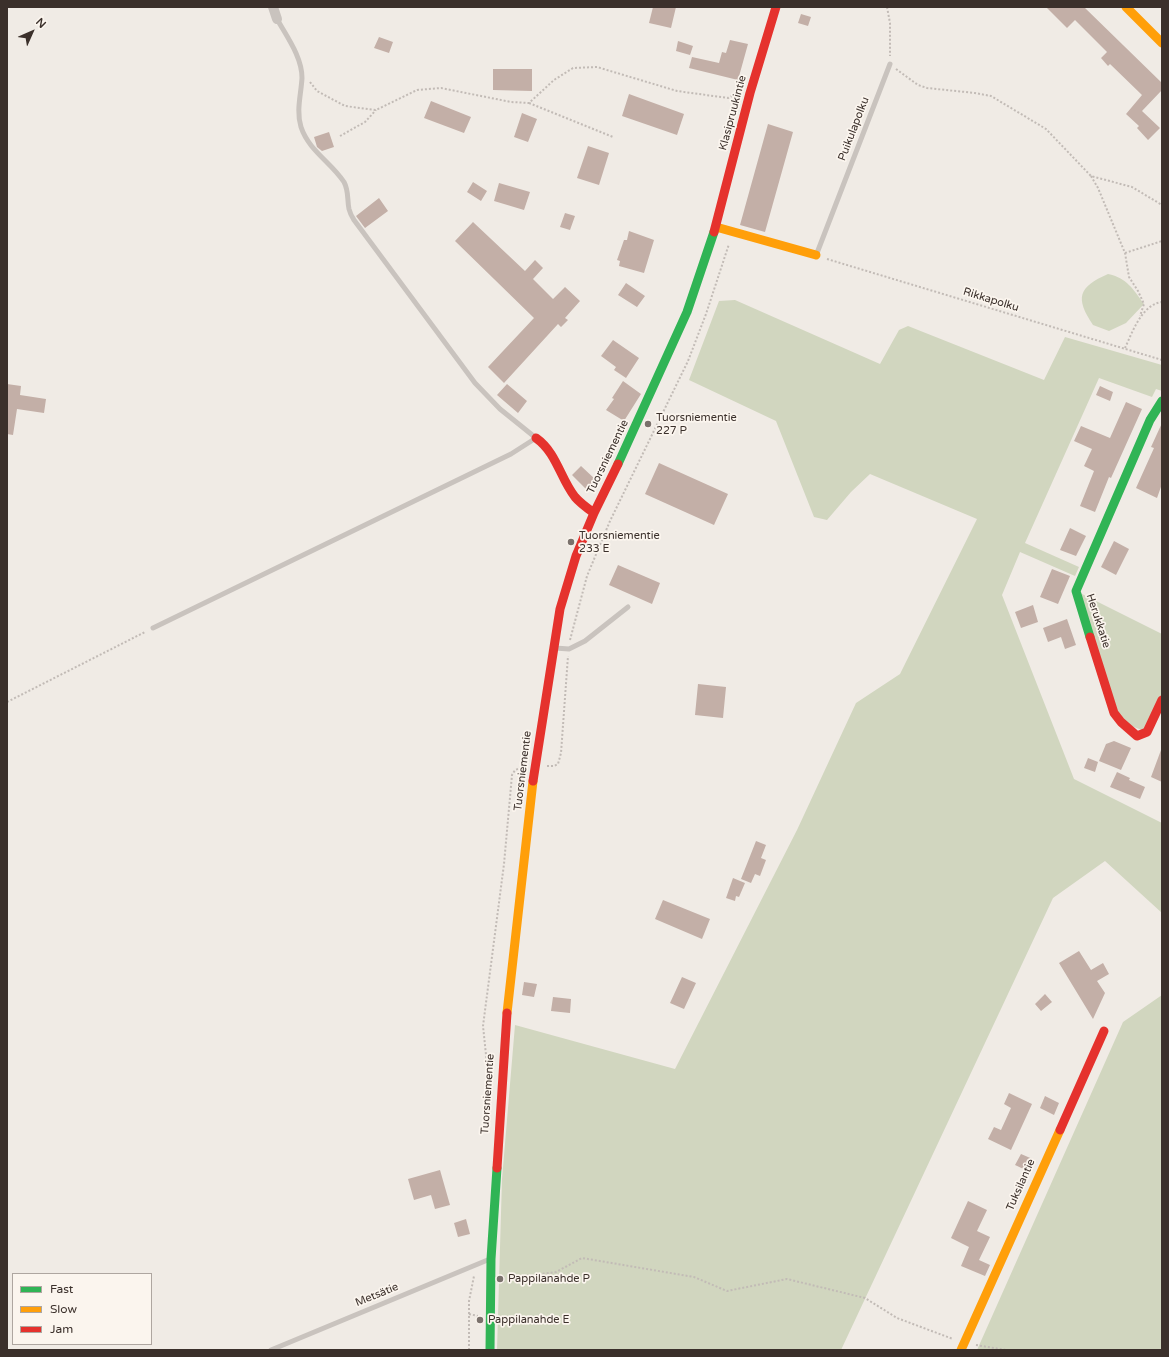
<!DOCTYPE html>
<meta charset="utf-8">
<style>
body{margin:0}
#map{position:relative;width:1169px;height:1357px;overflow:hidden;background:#f0ebe5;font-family:"Varela Round",sans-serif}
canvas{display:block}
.frame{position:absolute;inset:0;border:8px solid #3b302b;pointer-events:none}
.legend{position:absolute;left:12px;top:1273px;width:140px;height:72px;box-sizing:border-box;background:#fbf5ee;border:1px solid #aea6a0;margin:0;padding:5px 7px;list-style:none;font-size:12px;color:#3b302b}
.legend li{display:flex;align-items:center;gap:8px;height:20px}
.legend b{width:20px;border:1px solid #aea6a0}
.north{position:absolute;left:12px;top:12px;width:40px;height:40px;-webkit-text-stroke:3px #fbf5ee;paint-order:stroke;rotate:45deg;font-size:11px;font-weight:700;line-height:16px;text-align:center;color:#3b302b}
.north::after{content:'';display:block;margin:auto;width:14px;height:18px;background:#3b302b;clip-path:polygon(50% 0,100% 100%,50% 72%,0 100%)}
</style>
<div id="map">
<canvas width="1169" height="1357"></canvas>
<div class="frame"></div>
<ul class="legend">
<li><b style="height:5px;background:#30b455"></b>Fast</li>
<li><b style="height:5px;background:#ff9f0a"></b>Slow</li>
<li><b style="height:5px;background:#e5322d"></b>Jam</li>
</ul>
<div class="north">N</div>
</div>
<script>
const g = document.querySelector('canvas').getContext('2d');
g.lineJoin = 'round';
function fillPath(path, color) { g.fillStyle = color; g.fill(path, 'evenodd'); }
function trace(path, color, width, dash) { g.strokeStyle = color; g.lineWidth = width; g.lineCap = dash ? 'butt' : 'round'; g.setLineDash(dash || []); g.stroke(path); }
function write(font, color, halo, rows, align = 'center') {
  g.font = font + ' "Varela Round",sans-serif'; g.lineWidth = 3.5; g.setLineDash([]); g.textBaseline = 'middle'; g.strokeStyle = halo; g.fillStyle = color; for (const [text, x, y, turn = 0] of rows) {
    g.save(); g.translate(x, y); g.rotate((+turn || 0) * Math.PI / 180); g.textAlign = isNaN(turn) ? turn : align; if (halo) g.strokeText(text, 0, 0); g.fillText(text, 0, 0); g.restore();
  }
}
fillPath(new Path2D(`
 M1108,274C1127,278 1133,289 1144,304L1126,323L1109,331L1093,325C1075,298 1078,287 1108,274Z
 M735,300L880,364L899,330L908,326L1044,380L1065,337L1162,365V391L1156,389L1152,397L1099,378L1025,543L1079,567L1075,576L1020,552L1002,595L1074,779L1162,823V913L1105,861L1053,898L841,1350H497L502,1179L515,1025L675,1069L797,830L856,703L900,674L977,519L870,474L851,492L827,520L814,517L776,421L689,380L719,301Z
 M1076,591L1162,634V700L1147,732L1121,722Z
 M1162,995V1350H977L1123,1022Z`), '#d1d6bf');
fillPath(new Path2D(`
 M653,7H676L671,28L649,23Z
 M1046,7H1084L1162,83V90L1142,111L1160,128L1148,140L1137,128L1139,126L1126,114L1142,95L1110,64L1108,66L1101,58L1107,52L1075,20L1067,28Z
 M801,14L811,17L808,26L798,23Z
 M379,37L393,42L389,53L374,48Z
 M730,40L748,44L738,80L689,68L692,57L719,63L722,52L726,53Z
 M678,41L693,46L690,55L676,51Z
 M493,69H532V91L493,90Z
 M629,94L684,114L677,135L622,116Z
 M431,101L471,117L464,133L424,118Z
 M522,113L537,119L528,142L514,137Z
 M768,124L793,132L765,232L740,225Z
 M329,132L334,147L322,151L317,147L314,137Z
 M588,146L609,153L599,185L577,178Z
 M473,182L487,191L481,201L467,192Z
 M499,183L530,192L524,210L494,201Z
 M379,198L388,211L365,228L356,216Z
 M565,213L575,216L570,230L560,227Z
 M473,222L525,271L535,260L543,268L533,279L553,299L565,287L580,301L565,318L568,320L561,327L558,324L504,383L488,367L534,318L455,241Z
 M629,231L654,240L644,273L619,266L620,261L617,260L624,240H627Z
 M626,283L645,296L637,307L618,295Z
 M613,340L639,358L626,378L614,370L616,367L601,356Z
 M623,381L641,394L624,421L606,410L614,399L612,398Z
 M7,384L21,386L20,395L46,399L44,413L17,409L13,435L7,434Z
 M507,384L527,401L518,413L497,395Z
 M1100,386L1113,392L1110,401L1096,395Z
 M1126,402L1142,409L1111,478L1109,477L1095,512L1080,506L1094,471L1084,466L1092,449L1074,441L1081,426L1110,438Z
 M1162,423V484L1157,498L1136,488L1154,448L1151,447Z
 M659,463L728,494L714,525L645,494Z
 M581,466L596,480L587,490L572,475Z
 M1070,528L1086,536L1076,556L1060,550Z
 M1114,541L1129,549L1116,575L1101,567Z
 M618,565L660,583L652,604L609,585Z
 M1052,569L1070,576L1058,604L1040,597Z
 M1033,605L1038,622L1021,628L1015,612Z
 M1067,619L1076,645L1065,649L1061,637L1048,642L1043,628Z
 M698,684L726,687L723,718L695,715Z
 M1114,741L1131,748L1121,770L1099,761L1106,744Z
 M1161,750H1162V782L1151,777Z
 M1088,758L1098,762L1095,772L1084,768Z
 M1117,772L1130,778L1129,780L1145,787L1140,799L1110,787Z
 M756,841L766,845L761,858L766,860L760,876L755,874L751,883L741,879Z
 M733,878L745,883L739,897L736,896L735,901L726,898Z
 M663,900L710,919L702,939L655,919Z
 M1079,951L1091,970L1103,963L1109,974L1097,981L1105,993L1093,1019L1059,963Z
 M682,977L696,983L684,1009L670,1003Z
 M524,982L537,984L534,997L522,995Z
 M1045,994L1052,1002L1041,1011L1035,1004Z
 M553,997L571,999L570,1013L551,1011Z
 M1009,1093L1032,1104L1011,1150L988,1139L994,1127L1001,1130L1011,1108L1004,1104Z
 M1045,1096L1059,1103L1054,1115L1040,1108Z
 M1021,1154L1035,1160L1030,1172L1015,1165Z
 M440,1170L450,1205L435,1209L431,1195L414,1200L408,1179Z
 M968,1201L987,1210L977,1231L990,1237L979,1260L990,1265L985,1276L961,1266L969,1247L951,1238Z
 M466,1219L470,1234L458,1237L454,1223Z`), '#c3afa7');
trace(new Path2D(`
 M887,7L890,23V56
 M896,69L918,85L927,88L975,93L991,96L1046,129L1091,176L1132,187L1162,205
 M310,82L317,91L345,106L376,110L417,90L441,88L511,102L529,103L554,80L573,68L597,67L677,91L728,98L736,94
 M529,103L613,137
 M340,136L365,122L376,110
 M1091,176L1098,188L1125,253L1129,277L1138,291L1144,304L1140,316
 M1125,253L1162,241
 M827,259L1162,360
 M1125,348C1132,333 1142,304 1162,302
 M570,640L587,576L610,521L688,361L706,314L729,244
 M7,702L145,632
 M547,766H554L558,764L561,753L568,656
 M488,1074L483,1026L504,864L512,775L515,770L523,767
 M503,1279L556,1272L582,1258L694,1277L727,1291L787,1279L865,1298L897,1318L953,1339
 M469,1314L478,1316
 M976,1345L1006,1350
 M469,1350V1301L474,1276`), '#c2bbb6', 2, [2, 2]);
trace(new Path2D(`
 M817,253L890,64
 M153,628L511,454L536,438L500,409L475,383L354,220C352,217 350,213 349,209C347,200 349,191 344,182C331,162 309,151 301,127C296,111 301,95 302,78C302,57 287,37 277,19
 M555,648L569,649L585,641L628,607
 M271,1350L490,1259`), '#c9c3be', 5);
trace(new Path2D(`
 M273,7L277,19`), '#c9c3be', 10);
trace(new Path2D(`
 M618,464L687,312L714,232
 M1090,637L1076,591L1150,420L1162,401
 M490,1350L491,1259L497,1168`), '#30b455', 9);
trace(new Path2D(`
 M1126,7L1162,43
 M716,227L816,255
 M507,1013L533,781
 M961,1350L1060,1130`), '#ff9f0a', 9);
trace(new Path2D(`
 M714,232L750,93L776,7
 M536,438C557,453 560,478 575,497C580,503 587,508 594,513
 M1090,637L1114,713L1121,722L1137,736L1147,732L1162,700
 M533,781L560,609L576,556L594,513L618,464
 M1060,1130L1104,1031
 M497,1168L507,1013`), '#e5322d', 9);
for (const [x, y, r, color] of [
 [648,424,4,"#7a716c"],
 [571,542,4,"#7a716c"],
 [500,1279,4,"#7a716c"],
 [480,1320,4,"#7a716c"]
]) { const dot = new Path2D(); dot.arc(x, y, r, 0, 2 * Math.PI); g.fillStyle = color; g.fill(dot); trace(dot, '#fbf5ee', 1.5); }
write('11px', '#3b302b', '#fbf5ee', [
 ["Klasipruukintie",733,113,-75],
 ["Puikulapolku",854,129,-69],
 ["Rikkapolku",991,300,17],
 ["Tuorsniementie",608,457,-64],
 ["Herukkatie",1098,621,72],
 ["Tuorsniementie",523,771,-83],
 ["Tuorsniementie",488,1094,-86],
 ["Tuksilantie",1021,1185,-66],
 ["Metsätie",377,1295,-22]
]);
write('11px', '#3b302b', '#fbf5ee', [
 ["Tuorsniementie",656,418],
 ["227 P",656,431],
 ["Tuorsniementie",579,536],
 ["233 E",579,549],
 ["Pappilanahde P",508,1279],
 ["Pappilanahde E",488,1320]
], 'left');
</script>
